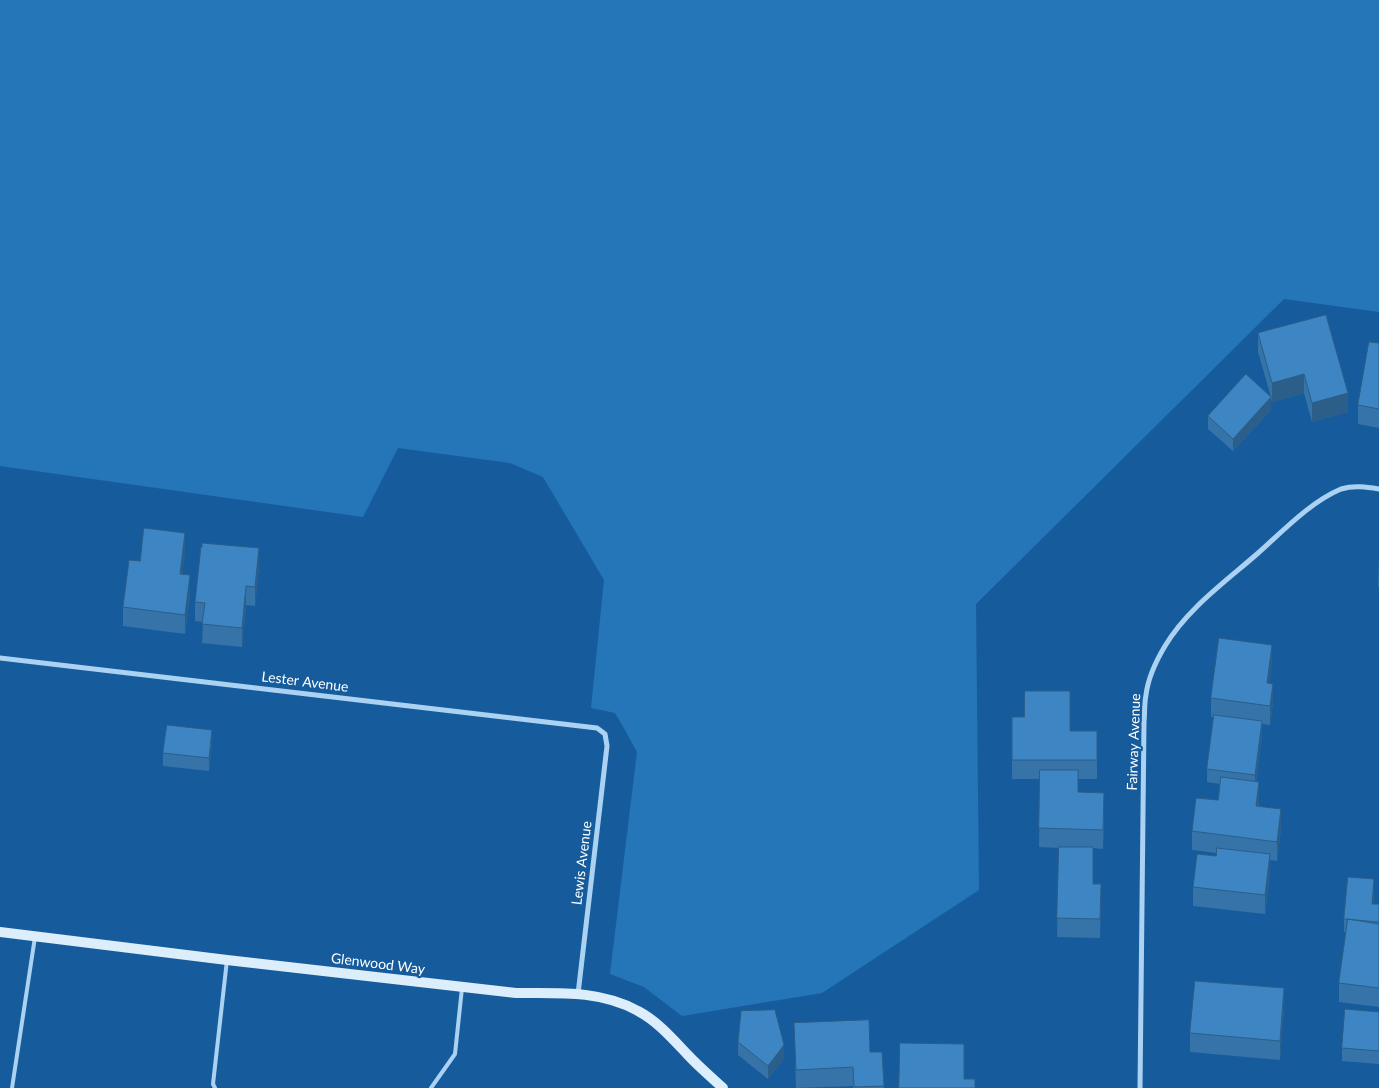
<!DOCTYPE html>
<style>
body{margin:0}
canvas{display:block;background:#165c9c}
</style>
<canvas width="1379" height="1088"></canvas>
<script>
const g = document.querySelector('canvas').getContext('2d');
g.lineJoin = 'round';
function fillPath(path, color) { g.fillStyle = color; g.fill(path, 'evenodd'); }
function trace(path, color, width, dash) { g.strokeStyle = color; g.lineWidth = width; g.lineCap = dash ? 'butt' : 'round'; g.setLineDash(dash || []); g.stroke(path); }
function write(font, color, halo, rows, align = 'center') {
  g.font = font + ' Lato,sans-serif'; g.lineWidth = 4.5; g.setLineDash([]); g.textBaseline = 'middle'; g.strokeStyle = halo; g.fillStyle = color; for (const [text, x, y, turn = 0] of rows) {
    g.save(); g.translate(x, y); g.rotate((+turn || 0) * Math.PI / 180); g.textAlign = isNaN(turn) ? turn : align; if (halo) g.strokeText(text, 0, 0); g.fillText(text, 0, 0); g.restore();
  }
}
fillPath(new Path2D(`
 M0,0H1379V312L1284,299L976,604L979,890L822,993L682,1016L644,987L610,974L637,752L625,730L615,713L591,708L604,580L543,477L510,463L398,448L363,517L0,466Z`), '#2575b9');
trace(new Path2D(`
 M12,1088L35,937
 M215,1088L213,1084L227,960
 M431,1088L455,1054L462,988`), '#acd2f3', 4);
trace(new Path2D(`
 M0,658L597,728L605,734L607,746L578,994
 M1140,1088L1144,722C1145,713 1144,704 1146,695C1148,678 1156,661 1165,646C1187,609 1225,582 1257,554C1282,532 1310,502 1341,489C1354,485 1367,487 1379,489`), '#acd2f3', 5);
trace(new Path2D(`
 M0,932L227,960L516,993C557,993 601,990 638,1011C657,1021 672,1038 687,1054C698,1066 711,1077 723,1088`), '#dcedfc', 10);
fillPath(new Path2D(`
 M1258,333L1348,412L1312,422L1304,393L1272,402L1271,398V410L1233,451L1208,429V416L1271,397L1258,352Z
 M1379,343V428L1358,424V405Z
 M185,552L182,574L190,594L185,634L123,626V607L140,561Z
 M1379,561V587L1378,586Z
 M259,567L255,606L246,605L242,647L202,643L203,622L195,621V602Z
 M1272,664L1269,683L1273,703L1270,725L1262,724V734L1256,782L1259,801V806L1281,828L1277,861L1270,860V873L1265,914L1193,906V887L1216,856L1217,853L1192,850V831L1218,800L1220,784L1207,782V769L1214,717H1211V698Z
 M1012,717L1070,731H1097V779H1078V792L1104,812L1103,849L1093,848V884H1101L1100,938L1057,937L1059,848L1039,847L1040,779H1012Z
 M212,742L209,771L163,766V753Z
 M1374,892L1373,904H1379V1007L1339,1002V983L1346,932H1344V919Z
 M1284,1007L1280,1060L1190,1052V1033Z
 M1379,1012V1064L1342,1061V1048Z
 M794,1023L870,1052H882L884,1088H853V1086L796,1088Z
 M738,1042L784,1058L768,1079L738,1055Z`), '#3573a8');
fillPath(new Path2D(`
 M1304,374V393L1272,402V383Z
 M1348,393V412L1312,422V403Z
 M1271,397V410L1233,451V439Z
 M185,533V552L180,593V574Z
 M259,548V567L255,606V587Z
 M190,575V594L185,634V615Z
 M246,586V605L242,647V628Z
 M1272,645V664L1267,702V683Z
 M1273,684V703L1270,725V706Z
 M1262,721V734L1255,788V775Z
 M212,730V742L209,771V758Z
 M1259,782V801L1256,825V806Z
 M1281,809V828L1277,861V842Z
 M1270,854V873L1265,914V895Z
 M1374,879V892L1372,917V904Z
 M1284,988V1007L1280,1060V1041Z
 M784,1045V1058L768,1079V1066Z`), '#2b5e88');
const building = new Path2D(`
 M1326,315L1348,393L1312,403L1304,374L1272,383L1258,333Z
 M1369,342L1379,343V409L1358,405Z
 M1246,374L1271,397L1233,439L1208,416Z
 M144,528L185,533L180,574L190,575L185,615L123,607L129,560L140,561Z
 M202,543L259,548L255,587L246,586L242,628L202,624L205,603L195,602L201,546L202,547Z
 M1219,638L1272,645L1267,683L1273,684L1270,706L1211,698Z
 M1025,691H1070V731H1097V760H1012V717H1024Z
 M1214,715L1262,721L1255,775L1207,769Z
 M167,725L212,730L209,758L163,753Z
 M1040,770H1078V792L1104,793L1103,830L1039,828Z
 M1221,777L1259,782L1256,806L1281,809L1277,842L1192,831L1196,798L1218,800Z
 M1059,847H1093V884H1101L1100,919L1057,918Z
 M1217,848L1270,854L1265,895L1193,887L1197,854L1216,856Z
 M1348,877L1374,879L1372,904H1379V922L1344,919Z
 M1348,919L1379,924V988L1339,983Z
 M1195,981L1284,988L1280,1041L1190,1033Z
 M1345,1009L1379,1012V1051L1342,1048Z
 M775,1010L784,1045L768,1066L738,1042L741,1011Z
 M869,1020L870,1052H882L884,1086L854,1087L853,1067L796,1070L794,1023Z
 M900,1043L964,1044V1079H975V1088H899Z`);
fillPath(building, '#3e86c3');
trace(building, '#2b5e88', 1);
write('14px', '#fff', '#165c9c', [
 ["Lester Avenue",305,682,7],
 ["Fairway Avenue",1134,742,-88],
 ["Lewis Avenue",582,863,-83],
 ["Glenwood Way",378,964,7]
]);
</script>
